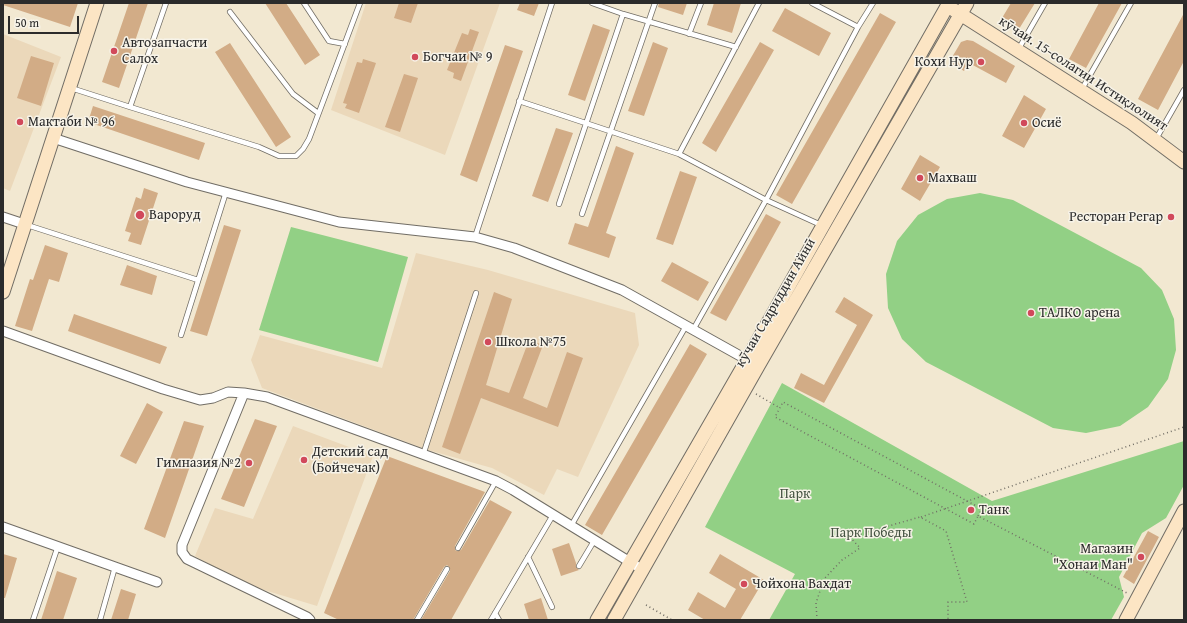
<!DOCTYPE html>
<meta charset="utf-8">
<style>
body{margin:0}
#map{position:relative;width:1187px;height:623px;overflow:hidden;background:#f2e8d1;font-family:"Gentium Book Plus",serif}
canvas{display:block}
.frame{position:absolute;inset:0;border:4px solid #2b2b2b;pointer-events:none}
.scale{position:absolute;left:8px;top:16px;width:71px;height:18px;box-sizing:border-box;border:2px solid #2b2b2b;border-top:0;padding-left:5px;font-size:12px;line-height:14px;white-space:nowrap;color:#2b2b2b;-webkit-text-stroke:3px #f7f3e8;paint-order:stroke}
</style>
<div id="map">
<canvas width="1187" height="623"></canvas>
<div class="frame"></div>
<div class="scale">50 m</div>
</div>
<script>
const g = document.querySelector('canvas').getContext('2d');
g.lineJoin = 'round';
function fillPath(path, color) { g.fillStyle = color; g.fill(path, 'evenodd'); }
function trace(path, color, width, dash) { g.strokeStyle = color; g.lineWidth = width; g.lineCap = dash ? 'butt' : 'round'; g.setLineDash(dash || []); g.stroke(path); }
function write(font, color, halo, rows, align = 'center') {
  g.font = font + ' "Gentium Book Plus",serif'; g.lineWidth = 3; g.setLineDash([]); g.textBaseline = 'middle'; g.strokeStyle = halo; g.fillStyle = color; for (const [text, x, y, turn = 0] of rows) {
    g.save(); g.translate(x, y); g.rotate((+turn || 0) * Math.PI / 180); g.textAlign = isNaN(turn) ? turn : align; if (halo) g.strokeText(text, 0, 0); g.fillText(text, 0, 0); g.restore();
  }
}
fillPath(new Path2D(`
 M366,3H500L445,155L331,110Z
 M3,34L61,57L10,191L3,188Z
 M416,253L488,270L635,313L639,345L578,477L557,469L544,495L492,468L428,450L262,388L251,360L260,335L382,368Z
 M293,426L373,456L317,606L241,583L195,556L215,508L253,519Z`), '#ebd8ba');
fillPath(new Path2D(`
 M980,193L1013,200L1141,268L1162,290L1174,319L1176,350L1168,379L1148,407L1120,426L1086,433L1053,428L926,362L902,339L888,308L886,274L897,241L918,215L947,199Z
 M291,227L408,257L378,362L259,330Z
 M782,383L992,501L1184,441V485L1166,518L1142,533L1119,577L1124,597L1111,620H769L795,574L705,527Z`), '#92d085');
fillPath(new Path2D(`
 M3,3H78L70,27L3,5Z
 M129,3H148L119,88L102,82Z
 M265,3H286L320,55L305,65Z
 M399,3H418L411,23L394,18Z
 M520,3H539L534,16L517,10Z
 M659,3H687L683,15L658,7Z
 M714,3H741L732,33L707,25Z
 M1011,3H1035L1019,29L1002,18Z
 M1099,3H1122L1086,68L1069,59Z
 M785,8L831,33L819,56L772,31Z
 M880,13L896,22L792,204L776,195Z
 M1184,13V61L1158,110L1138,99Z
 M593,24L610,30L585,101L568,95Z
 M470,29L479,32L461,81L453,78L454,73L447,70L462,33L468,35Z
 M967,40L973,41L1015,66L1006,83L969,63L964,71L952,64L954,61L951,59L961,42Z
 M653,42L668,48L644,116L628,111Z
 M760,42L774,50L716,152L702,143Z
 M230,43L291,137L276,147L215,52Z
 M505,45L523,51L477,182L460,175Z
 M31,56L54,63L41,106L17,98Z
 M363,59L376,63L359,113L345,108L347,104L343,103L357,62L362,63Z
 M404,74L418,78L400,132L385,127Z
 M1024,95L1046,109L1024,148L1002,136Z
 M93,106L205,143L199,160L88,122Z
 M556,128L573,133L548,202L532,196Z
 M616,146L634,153L606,233L616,237L609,258L568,244L575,223L588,227Z
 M920,155L940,167L920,201L901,189Z
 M680,171L697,177L673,245L656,239Z
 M144,188L158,193L141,245L128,241L131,233L125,231L136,197L141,199Z
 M766,214L781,222L726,321L710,313Z
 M224,225L241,230L207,336L190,331Z
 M45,245L68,253L59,282L49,279L32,331L15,326L30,279L33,280Z
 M672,262L709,282L698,301L661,281Z
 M127,265L157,276L152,295L120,285Z
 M494,292L512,299L486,385L509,393L529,340L543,345L523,398L547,408L567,352L583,358L558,427L481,398L460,454L442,447Z
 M844,297L873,315L824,403L794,388L801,373L824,385L857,325L835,312Z
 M74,314L167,347L160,364L68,331Z
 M690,344L707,354L602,535L585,525Z
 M147,403L163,412L136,464L120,456Z
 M255,419L277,426L244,507L221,499Z
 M184,421L204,426L165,538L144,529Z
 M387,456L485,492L455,546V550L457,551L461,550L490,500L512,512L451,620H421L450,571V568L447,565L444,567L413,620H339L324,613Z
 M1148,531L1159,537L1134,584L1123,577Z
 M569,543L576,563V567L579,570L561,576L552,549Z
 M3,554L17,558L5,598H3Z
 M720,554L764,580L740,620H705L688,610L698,592L725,608L736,589L709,573Z
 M57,571L77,578L63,620H41Z
 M121,589L136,594L128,620H111Z
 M541,598L548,620H529L524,604Z`), '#d2ac86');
const lane = new Path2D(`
 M166,3L130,107L259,147L279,156H296L303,149L309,139L360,3
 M304,3L329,41L345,44
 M592,3L623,14
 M759,3L679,154L766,200L821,225
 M812,3L858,27L873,3
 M230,12L293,94L318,113
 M689,34L701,3
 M1018,50L1045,3
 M71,88L130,107
 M1082,89L1131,3
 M519,101L679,154
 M1156,139L1184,90
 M559,204L623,14L736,47
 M582,214L655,3
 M27,225L198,280
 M475,237L552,3
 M693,330L766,200L858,27
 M181,335L226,192
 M423,455L476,293
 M571,526L686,326
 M458,548L496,481
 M528,557L552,607
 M579,566L594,541
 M495,613L499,620
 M33,620L58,546
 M100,620L115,567
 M417,620L447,569
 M491,620L553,515`);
const street = new Path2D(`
 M53,138L187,182L339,222L475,237L514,248L622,290L751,362
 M3,217L24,224
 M3,331L163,389L200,400L213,398L228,392L244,393L267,397L496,481L513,490L643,570
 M244,393L182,545V552L187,559L307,617L310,620
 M3,527L157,582`);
const secondary = new Path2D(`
 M954,10L1132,123L1184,162
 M3,292L97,3
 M597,620L747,360L949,3
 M614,620L758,366L967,3
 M1126,620L1184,511`);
trace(lane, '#716d65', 6);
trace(street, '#716d65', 11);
trace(secondary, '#716d65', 15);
trace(new Path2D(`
 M756,394L780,408
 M978,516L982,509L783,402L775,417L974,524L978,516L1127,593
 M921,517L1184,427
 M646,605L672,620
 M817,620L816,603L824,579L842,560L860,548L850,537L920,517L946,531L967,602H948V620`), '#716d65', 1.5, [1, 3]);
trace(lane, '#fff', 4.5);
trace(street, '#fff', 9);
trace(secondary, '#fce5c4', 13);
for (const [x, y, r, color] of [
 [114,51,4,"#d1495b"],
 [415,57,4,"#d1495b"],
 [981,62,4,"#d1495b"],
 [20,122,4,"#d1495b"],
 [1024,123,4,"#d1495b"],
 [920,178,4,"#d1495b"],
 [140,215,5,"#d1495b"],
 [1171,217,4,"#d1495b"],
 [1031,313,4,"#d1495b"],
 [488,342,4,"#d1495b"],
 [304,460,4,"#d1495b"],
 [249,463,4,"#d1495b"],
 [971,510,4,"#d1495b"],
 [1141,557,4,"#d1495b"],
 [744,584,4,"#d1495b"]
]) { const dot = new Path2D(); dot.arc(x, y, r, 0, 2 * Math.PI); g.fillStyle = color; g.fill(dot); trace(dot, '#f7f3e8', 1.5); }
write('14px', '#2b2b2b', '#f7f3e8', [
 ["Автозапчасти",122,43],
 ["Салох",122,59],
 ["Богчаи № 9",423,57],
 ["Кохи Нур",973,62,"right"],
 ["Мактаби № 96",28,122],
 ["Осиё",1032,123],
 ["Махваш",928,178],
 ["Вароруд",149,215],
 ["Ресторан Регар",1163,217,"right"],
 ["ТАЛКО арена",1039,313],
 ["Школа №75",496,342],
 ["Детский сад",312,452],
 ["(Бойчечак)",312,468],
 ["Гимназия №2",241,463,"right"],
 ["Танк",979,510],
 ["Магазин",1133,549,"right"],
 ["\"Хонаи Ман\"",1133,565,"right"],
 ["Чойхона Вахдат",752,584]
], 'left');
write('14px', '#2b2b2b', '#f7f3e8', [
 ["кӯчаи. 15-солагии Истиқлолият",1083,74,33],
 ["кӯчаи Садриддин Айнӣ",776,303,-60]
]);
write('14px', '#455442', '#f7f3e8', [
 ["Парк",795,494],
 ["Парк Победы",871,533]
]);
</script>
